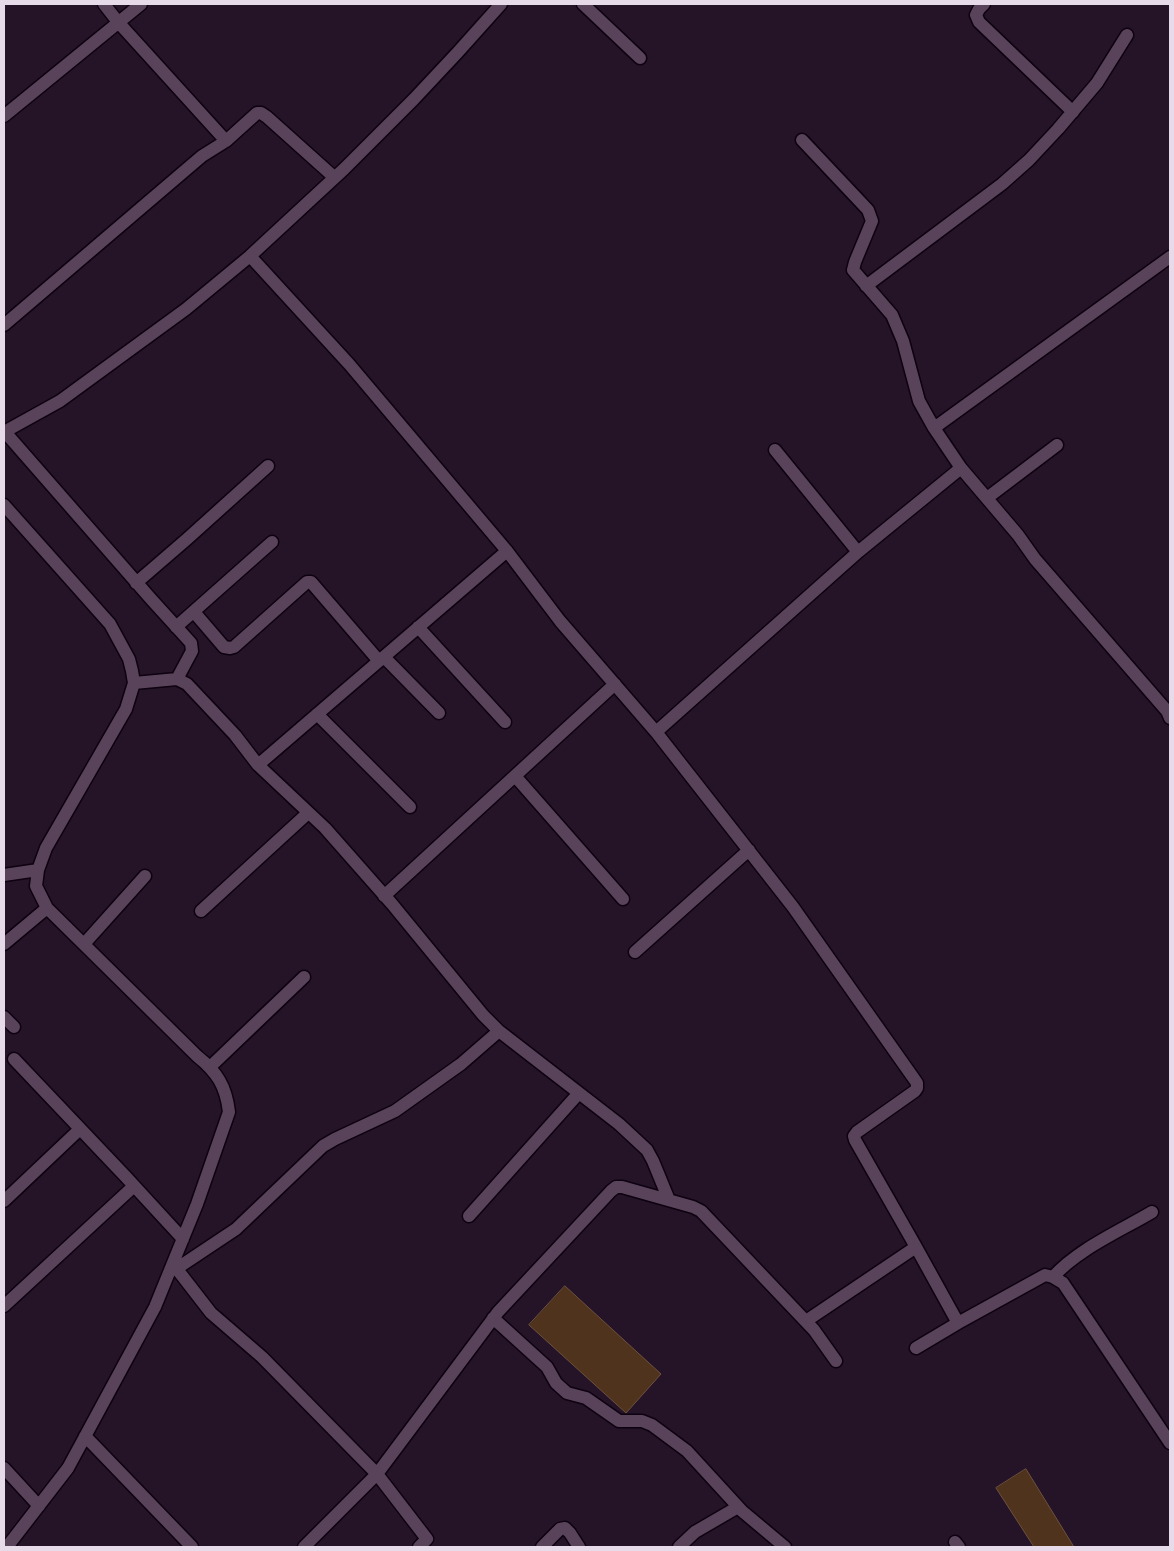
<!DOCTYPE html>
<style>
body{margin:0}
#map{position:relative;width:1174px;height:1551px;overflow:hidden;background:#251328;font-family:Jost,sans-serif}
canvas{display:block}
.frame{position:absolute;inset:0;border:5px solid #e7dae9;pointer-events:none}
</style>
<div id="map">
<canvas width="1174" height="1551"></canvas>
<div class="frame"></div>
</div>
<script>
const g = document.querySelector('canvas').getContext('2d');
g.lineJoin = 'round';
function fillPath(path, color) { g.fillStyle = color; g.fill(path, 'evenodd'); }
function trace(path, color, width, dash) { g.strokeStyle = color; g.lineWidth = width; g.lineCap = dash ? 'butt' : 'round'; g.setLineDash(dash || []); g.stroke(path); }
const building = new Path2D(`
 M565,1286L661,1374L626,1413L529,1325Z
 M1026,1469L1074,1547H1034L996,1488Z`);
fillPath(building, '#50331c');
trace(building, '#6c523d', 1);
const minor = new Path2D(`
 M104,4L118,22L226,141
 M583,4L640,58
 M984,4L979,9L976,15L979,22L1073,112
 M4,116L141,4
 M802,140L868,210L872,221L855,262L853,270L892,315L903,341L919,401L934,428L961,468L1018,535L1035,559L1167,711L1170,718
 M250,256L349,364L507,551L560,621L656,732L793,907L917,1083V1088L915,1091L857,1132L854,1136L855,1140L916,1247L958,1323
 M866,286L1002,184L1029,160L1058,129L1097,83L1127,35
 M4,325L202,156L226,141L257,113H261L267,117L334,177
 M934,428L1170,257
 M4,432L60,401L186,309L250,256L344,169L414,99L458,52L501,4
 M5,432L151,599L191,643L192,651L177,679
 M775,450L858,552
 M987,498L1057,445
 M4,505L110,624L129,659L132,671L134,683L126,709L46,848L38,870L36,886L47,908L197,1056C217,1072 226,1086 229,1112L197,1204L155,1307L68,1468L7,1547
 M136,583L187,539L268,466
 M194,612L224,647L230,648L234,647L307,582H311L379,661
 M176,627L272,542
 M418,627L505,722
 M384,657L439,713
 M134,683L177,679L187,684L235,735L258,765L325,828L392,904L483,1015L499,1031L619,1124L647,1150L653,1161L669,1200
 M317,714L410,807
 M656,732L858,552L961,468
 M258,765L507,551
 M515,776L623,899
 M4,875L38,870
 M384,896L615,684
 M201,911L308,813
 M4,944L47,908
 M84,944L145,876
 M635,952L749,850
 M4,1017L14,1027
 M14,1059L126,1177L183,1239
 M210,1067L304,977
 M4,1201L80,1129
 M469,1216L579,1093
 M173,1264L211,1313L262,1357L377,1474L427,1539L419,1547
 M176,1269L236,1229L323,1146L335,1139L395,1111L461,1064L499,1031
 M1053,1277C1078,1249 1120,1231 1152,1212
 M4,1306L134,1186
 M493,1318L547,1367L556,1383L567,1393L586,1398L619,1421H642L652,1425L687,1451L742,1511L785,1547
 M806,1321L916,1247
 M916,1348L958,1323L1045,1275L1053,1277L1063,1283L1170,1443
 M85,1436L192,1547
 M4,1468L39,1506
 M955,1542L959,1547
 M304,1547L377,1474L498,1312L611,1191L616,1187H622L693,1207L701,1211L814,1330L836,1361
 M542,1547L560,1529L565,1528L570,1533L579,1547
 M679,1547L695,1532L738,1507`);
trace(minor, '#0e0110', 15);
trace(minor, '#58435b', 12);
</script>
